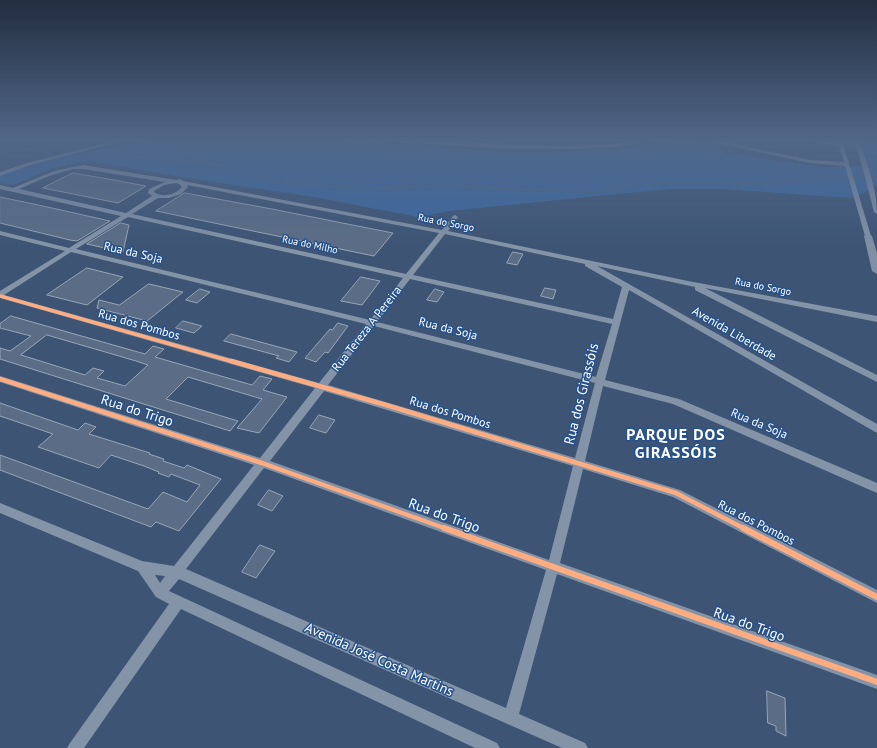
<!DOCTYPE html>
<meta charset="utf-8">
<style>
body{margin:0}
canvas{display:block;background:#3d5474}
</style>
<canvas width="877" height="748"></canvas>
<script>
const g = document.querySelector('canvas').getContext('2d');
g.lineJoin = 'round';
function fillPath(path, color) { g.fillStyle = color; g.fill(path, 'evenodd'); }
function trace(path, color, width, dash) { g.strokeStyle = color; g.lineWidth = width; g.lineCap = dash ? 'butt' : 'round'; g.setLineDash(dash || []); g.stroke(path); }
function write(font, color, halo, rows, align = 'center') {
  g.font = font + ' "PT Sans",sans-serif'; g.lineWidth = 3; g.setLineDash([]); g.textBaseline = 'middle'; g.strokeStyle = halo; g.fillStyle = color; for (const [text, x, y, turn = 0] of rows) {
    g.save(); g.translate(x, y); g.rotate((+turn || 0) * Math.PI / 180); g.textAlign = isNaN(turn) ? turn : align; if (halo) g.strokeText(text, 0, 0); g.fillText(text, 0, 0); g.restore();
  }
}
fillPath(new Path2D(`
 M163,140H341L503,152H544L627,148L662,142L688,141L715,143L730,156L741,155L822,167L866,166L867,161L863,155L826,140H877V184L871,189L852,198L723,189H668L449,211L418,217L320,198L175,176L89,161L55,167L13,185L0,183V176C53,157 108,146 163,140Z`), '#3a68a1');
trace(new Path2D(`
 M0,151L30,149L49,153
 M66,155L83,158L119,157L207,162L275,181L355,189L440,186L596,192L637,185L689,182L768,184L789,180L877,176`), '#48668e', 2.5);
const building = new Path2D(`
 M73,173L114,180L146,186L118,203L43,188Z
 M185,193L272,209L393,233L374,256L156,211Z
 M0,197L43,206L110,221L77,241L70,240L0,223Z
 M121,223L129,225L123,252L87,244Z
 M513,252L523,254L517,265L507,263Z
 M87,268L123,277L87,305L47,295Z
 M361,277L380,281L362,305L341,301Z
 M149,284L183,292L147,321L97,308L99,300L119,305Z
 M545,288L556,290L553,299L541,296Z
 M200,289L210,292L197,303L186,300Z
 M435,289L444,292L437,302L427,300Z
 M11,316L145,354L153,346L164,349L155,357L252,385L260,376L272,379L263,390L287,397L259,433L237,428L262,399L188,377L166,399L238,421L230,431L0,359V348L10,351L31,336L0,328V324ZM47,335L136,361L148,365L125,386L97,378L104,371L93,368L85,375L21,355Z
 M183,321L202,326L194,333L176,328Z
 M338,323L348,326L328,353L325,352L316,362L305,358L330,329L332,330Z
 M231,334L297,352L289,362L276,358L279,356L224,341Z
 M0,403L78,430L85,423L96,427L89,434L150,453L149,454L164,459L163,461L184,468L187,465L221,479L179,531L156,522L151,527L0,470V455L148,509L163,492L187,502L200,485L171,474L169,477L158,473L159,472L144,466L111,455L99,468L38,447L53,434L0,416Z
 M319,415L335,420L326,433L310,428Z
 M269,490L283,496L272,511L258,505Z
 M260,545L275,551L256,578L242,572Z
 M767,691L785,698L786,736L776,731V726L768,723Z`);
fillPath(building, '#5b6d86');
trace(building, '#98a5b7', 1);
fillPath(new Path2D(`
 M117,140H126L31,165L0,176V172L27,163Z
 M393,140L565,146L601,145L656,140L618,147L565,149H512L396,142Z
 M701,140L722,141L810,160L844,162L839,147L806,140H817L839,144L838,140H842L871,236L868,238L865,236L845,166L810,163Z
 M854,140H859C867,164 877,188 877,214L874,212L863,169Z
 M83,165L176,180L180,179L183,181L442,230L453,216L455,215L458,217L448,231L688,281L877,316V322L705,288L877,375V382L695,290V287L597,266L877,424V433L629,290L605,380L679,399L877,483V493L673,404L603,386L585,461L680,490L877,590V603L673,497L583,469L560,563L877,675V689L557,574L519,714L585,743L588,748H562L179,579L169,591L497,743L500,748H475L181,609L84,748H67L70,743L169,604L156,597L138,571L0,513V503L142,561L174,566L254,465L0,382V376L260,458L315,388L0,298V291L65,251L0,235V231L69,248L121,216L0,189V185L13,188L54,171ZM73,169H83L165,182L149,189L148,193L152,196L126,213L19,189L49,176ZM176,183L179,184L182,187C175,195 163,198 154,192V191L164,185ZM187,185L203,188L439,233L406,274L132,214L158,198H169L181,194L188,187ZM128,217L403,278L370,320L76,249ZM445,234L585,264V266L622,287L613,319L413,275ZM71,252L366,324L319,383L4,295ZM410,279L612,324L596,377L377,322ZM374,326L595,383L575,458L328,385ZM324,391L573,466L549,560L270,461ZM264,468L546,570L506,708L186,569ZM155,575L165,576L160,583Z`), '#8494a8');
fillPath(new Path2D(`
 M868,233L872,236L877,253V274L872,271L864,236Z`), '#7f90a5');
trace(new Path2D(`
 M0,296L234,362`), '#ffac80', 3.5);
trace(new Path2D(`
 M231,361L386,405L676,493L745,529
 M0,379L262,463L447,529`), '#ffac80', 4.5);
trace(new Path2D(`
 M444,528L877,682
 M743,528L877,597`), '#ffac80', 6);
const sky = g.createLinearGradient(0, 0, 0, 245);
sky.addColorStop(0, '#222e40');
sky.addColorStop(0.57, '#516788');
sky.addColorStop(1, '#51678800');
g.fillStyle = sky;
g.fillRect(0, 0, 877, 245);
write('10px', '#fff', '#26518b', [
 ["Rua do Sorgo",446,223,11],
 ["Rua do Milho",310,245,12],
 ["Rua do Sorgo",763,287,11]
]);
write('12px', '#fff', '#26518b', [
 ["Rua da Soja",133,253,13],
 ["Rua dos Pombos",139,325,16],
 ["Rua Tereza A Pereira",367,329,-52],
 ["Rua da Soja",448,329,14],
 ["Avenida Liberdade",734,334,30],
 ["Rua dos Pombos",450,413,17],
 ["Rua da Soja",759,424,23],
 ["Rua dos Pombos",756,523,27]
]);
write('14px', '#fff', '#26518b', [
 ["Rua dos Girassóis",582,394,-76],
 ["Rua do Trigo",137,411,18],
 ["Rua do Trigo",444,516,20],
 ["Rua do Trigo",749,625,20],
 ["Avenida José Costa Martins",379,660,24]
]);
g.letterSpacing = '1px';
write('bold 16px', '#fff', '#26518b', [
 ["PARQUE DOS",676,435],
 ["GIRASSÓIS",676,453]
]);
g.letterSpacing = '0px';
</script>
